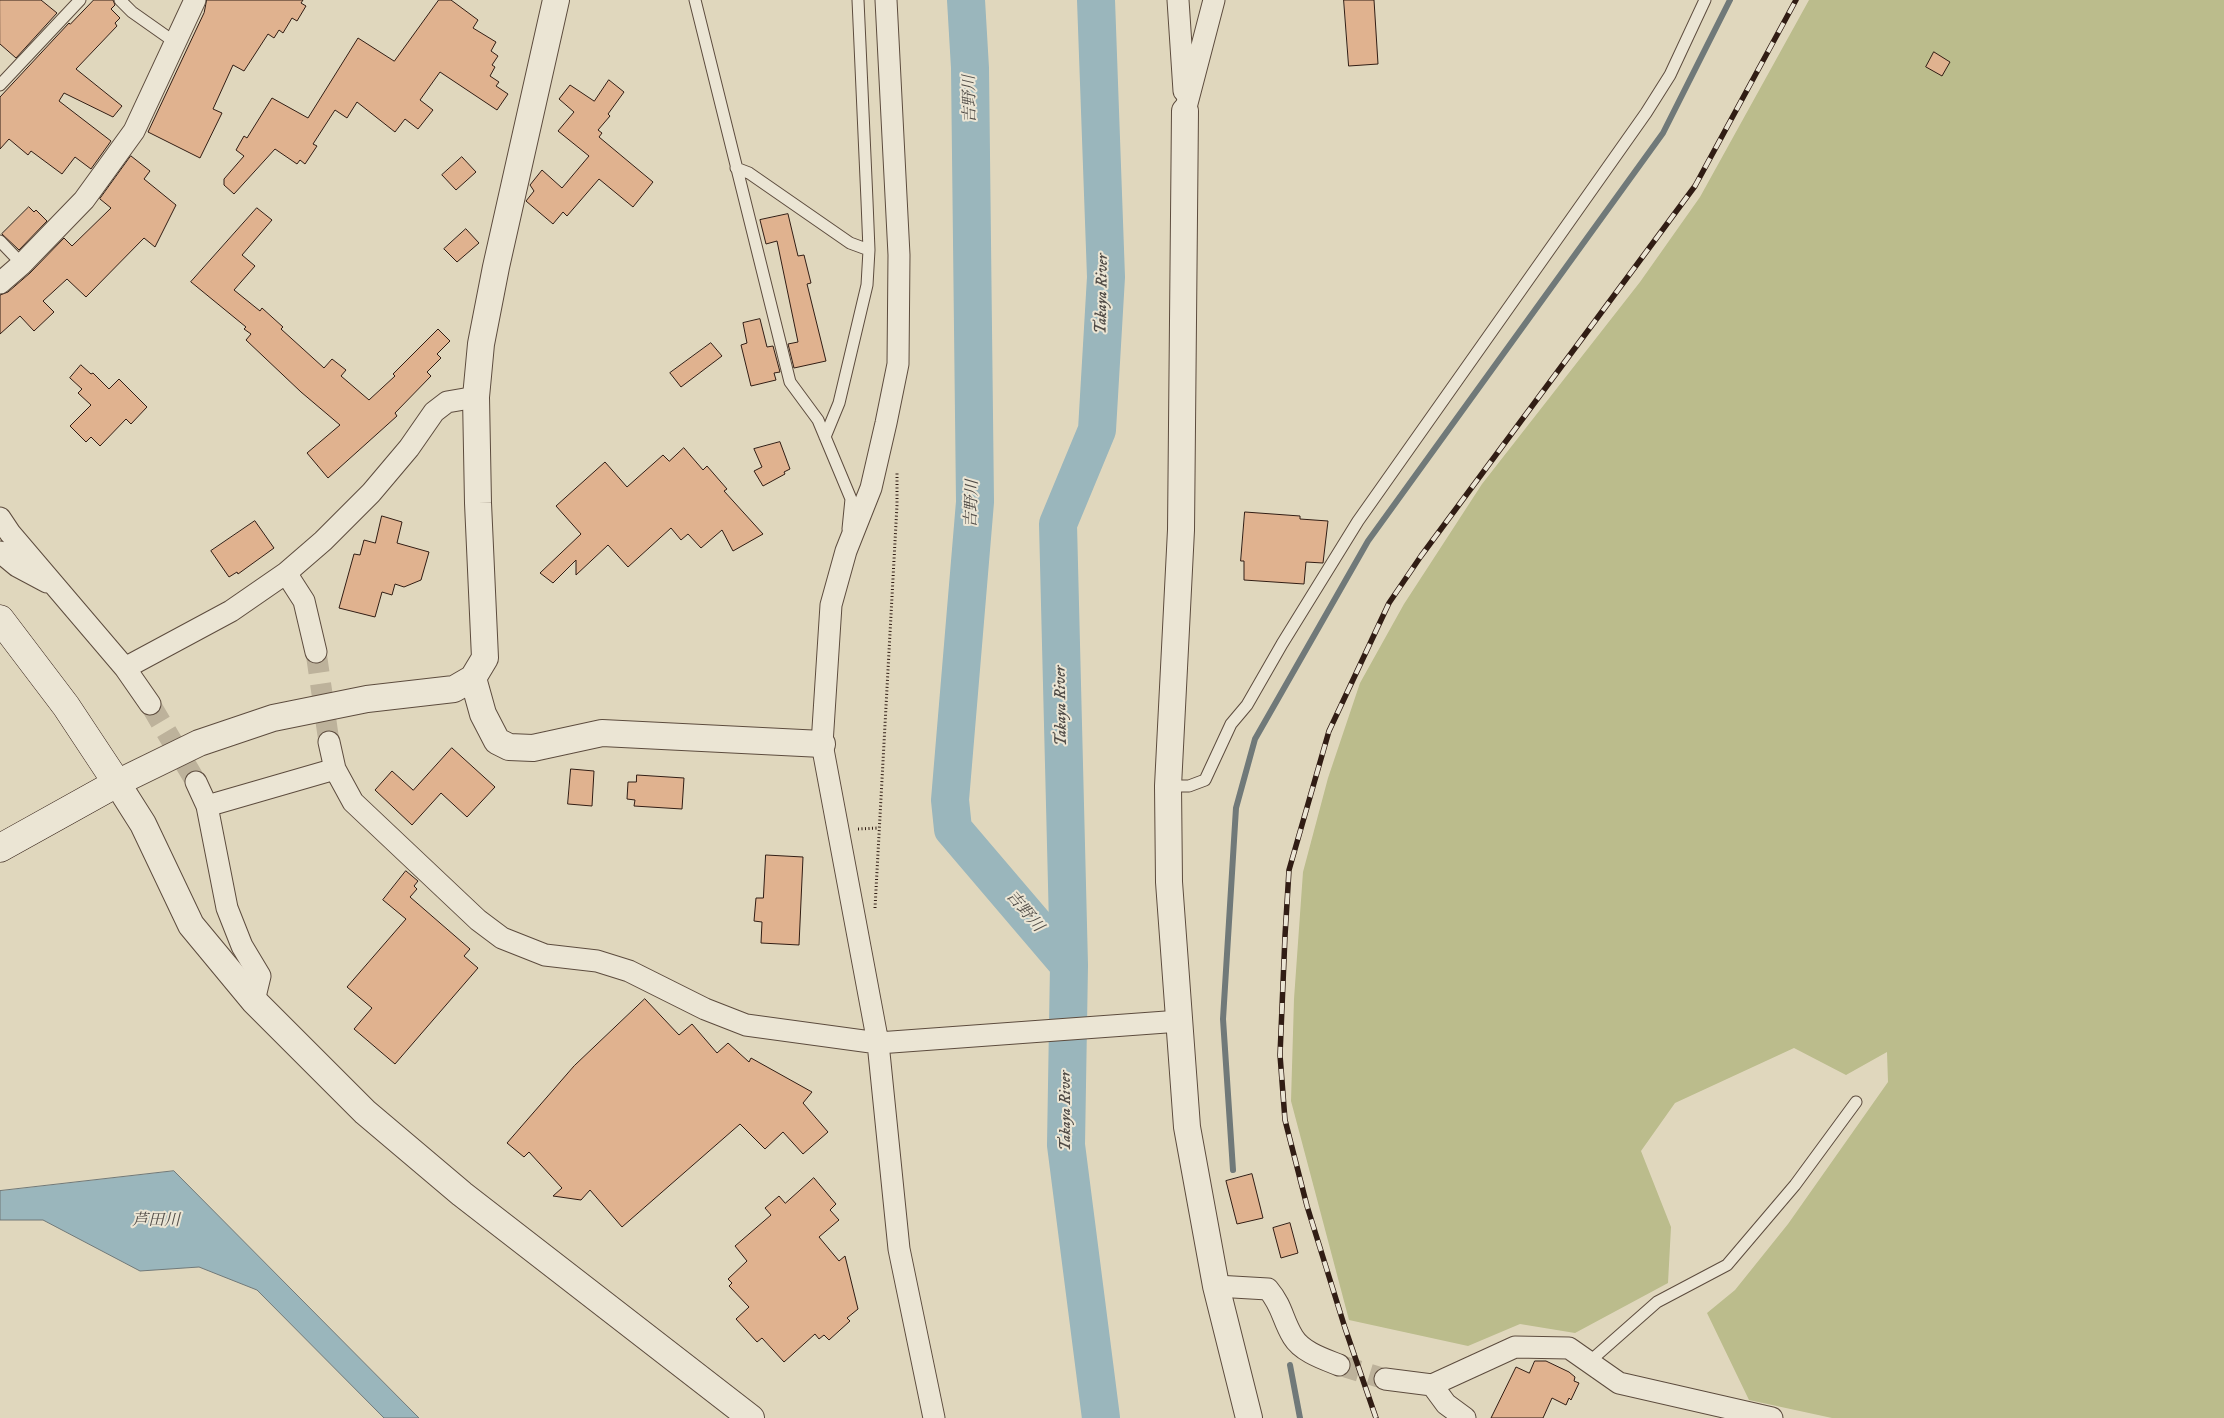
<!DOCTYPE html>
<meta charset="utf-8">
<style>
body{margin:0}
canvas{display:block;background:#e0d7bd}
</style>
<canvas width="2224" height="1418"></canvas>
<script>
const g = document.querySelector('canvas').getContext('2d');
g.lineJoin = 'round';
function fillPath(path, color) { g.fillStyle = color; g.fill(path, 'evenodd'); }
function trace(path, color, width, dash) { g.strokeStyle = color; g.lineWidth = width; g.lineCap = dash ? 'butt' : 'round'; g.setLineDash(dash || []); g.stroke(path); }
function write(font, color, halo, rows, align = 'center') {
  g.font = font + ' "IM FELL DW Pica","Noto Serif JP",serif'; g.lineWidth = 4; g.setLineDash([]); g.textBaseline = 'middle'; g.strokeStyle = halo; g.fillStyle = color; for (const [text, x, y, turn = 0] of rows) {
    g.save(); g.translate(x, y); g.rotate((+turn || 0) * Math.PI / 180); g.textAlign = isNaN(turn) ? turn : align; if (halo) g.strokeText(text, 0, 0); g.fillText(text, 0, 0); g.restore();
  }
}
fillPath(new Path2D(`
 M1809,0H2224V1418H1832L1749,1400L1707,1313L1735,1290L1788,1224L1888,1082L1887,1052L1846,1075L1794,1048L1675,1103L1641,1151L1671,1227L1668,1283L1575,1333L1520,1324L1468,1346L1349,1320L1291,1101L1294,999L1303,872L1328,778L1360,683L1404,604L1482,484L1640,282L1700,197Z`), '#bbbc8c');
const water = new Path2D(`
 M174,1171L419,1418H384L257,1290L199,1267L140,1271L43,1220H0V1191Z`);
fillPath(water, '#9ab6bc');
trace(water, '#707979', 1);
trace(new Path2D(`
 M1233,1170L1223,1019L1236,808L1255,739L1368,541L1663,133L1730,0
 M1290,1365L1300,1418`), '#707979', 6);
trace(new Path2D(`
 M966,0L970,68L975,502L950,800L953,829L1069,965
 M1096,0L1106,277L1097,430L1058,524L1069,965L1066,1145L1101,1418`), '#9ab6bc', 38);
const building = new Path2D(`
 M0,0H41L57,13L16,58L0,44Z
 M94,0H113L115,5L111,9L120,18L115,23L117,26L76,69L122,106L113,117L64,93L59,101L111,141L91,169L75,157L62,174L31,151L28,155L9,139L0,149V97L69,23L70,24Z
 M207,0H303L301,3L306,6L297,21L292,18L283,33L279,30L274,38L268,34L244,71L233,65L213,109L222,113L200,158L148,132L204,13Z
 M439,0H451L478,20L473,28L496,42L491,51L498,56L492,65L495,67L490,76L499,82L496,86L508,94L497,110L440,72L420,100L433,110L418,129L405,119L395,132L357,102L347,118L335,110L313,144L317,146L305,164L300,160L297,164L275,149L234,194L224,185V179L244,156L236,150L244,136L247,138L272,98L308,118L358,38L394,61Z
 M1344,0H1374L1378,64L1349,66Z
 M1934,52L1950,62L1942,76L1926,67Z
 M609,80L624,92L608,114L610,116L598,130L602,133L599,137L653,182L633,207L599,179L567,216L563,212L553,224L526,201L534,191L530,185L542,170L562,188L589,156L558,131L574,112L559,99L570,85L594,101Z
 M131,156L150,171L144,179L176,205L155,247L144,238L86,297L67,279L43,301L54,312L34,331L20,316L0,334V295L8,292L30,273L64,238L72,246L111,208L100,199Z
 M462,157L476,172L456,190L442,175Z
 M29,207L34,212L36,210L47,221L19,250L2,234Z
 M257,208L272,220L242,255L255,266L234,290L260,311L262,308L283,327L281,329L324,368L332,359L346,370L341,376L369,400L395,376L393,374L438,329L450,341L437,354L441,358L427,372L431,376L395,413L397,416L328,478L307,453L340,425L301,392L246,340L251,334L244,329L246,327L191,282Z
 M788,214L798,256L804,255L811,283L807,284L826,361L794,368L788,344L798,342L777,241L766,244L760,220Z
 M466,229L479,243L457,262L444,249Z
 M760,319L767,347L773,346L780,372L774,373L776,380L751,386L741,345L747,343L743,323Z
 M711,343L722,356L681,387L670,373Z
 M81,365L91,374L93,373L109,389L119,379L147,407L131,424L126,419L100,446L91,437L86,442L70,426L91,405L78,393L82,389L70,378Z
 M780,442L790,469L784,472L785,474L763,486L754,471L762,467L754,449Z
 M684,448L703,470L707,466L727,489L724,491L763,534L733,551L722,530L701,548L688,534L681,540L671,528L628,567L608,545L576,575V560L553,583L540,573L581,534L556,506L605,462L627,487L663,455L669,461Z
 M1245,512L1300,516V519L1328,521L1323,563L1306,562L1304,584L1244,580V561H1241Z
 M382,516L402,522L397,543L429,552L421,580L404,587L395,584L392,595L382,592L375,617L339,608L354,554L360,555L364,540L375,543Z
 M255,521L274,548L238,574L237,572L229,577L211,551Z
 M452,748L495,787L467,817L441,793L412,825L375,790L392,771L413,790Z
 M571,769L594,771L592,806L568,804Z
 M637,775L684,778L682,809L634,806L635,800L627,799L628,782H636Z
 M766,855L803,857L799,945L761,943L762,922L754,921L756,898H763Z
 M406,871L418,881L414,886L417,889L410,897L470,949L464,956L478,968L395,1064L354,1029L372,1008L347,987L406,919L383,900Z
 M645,999L679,1035L692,1024L717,1053L728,1043L749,1062L751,1058L812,1092L803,1103L828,1132L803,1154L783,1132L765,1149L740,1124L622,1227L590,1190L581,1200L553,1196L562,1188L529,1152L524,1157L507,1143L574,1066Z
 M1252,1174L1263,1218L1237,1224L1226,1181Z
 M814,1178L836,1204L830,1210L839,1220L819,1237L839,1261L845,1256L858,1309L847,1318L850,1321L829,1340L824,1335L819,1339L815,1334L784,1362L762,1338L757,1342L736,1319L749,1307L729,1286L732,1283L728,1279L747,1261L735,1246L771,1215L765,1208L779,1196L785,1203Z
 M1290,1223L1298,1253L1281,1258L1273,1228Z
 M1535,1361H1546L1569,1372L1575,1377L1574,1381L1579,1383L1571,1400L1569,1398L1566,1405L1552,1398L1543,1418H1491L1516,1367L1529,1373Z`);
fillPath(building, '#e0b28f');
trace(building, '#311d14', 1);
trace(new Path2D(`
 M316,652L329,742
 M150,704L196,782
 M1339,1365L1385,1379`), '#bdb29b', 21, [21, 11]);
const service = new Path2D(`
 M120,0L132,12L176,43
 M695,0L790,382L818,420L851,499L848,529
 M0,85L80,0
 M736,168L749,173L850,243L869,250
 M0,241L22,264
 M825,437L839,403L867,285L869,250L867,201L858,0
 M1168,786H1189L1205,780L1231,724L1247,705L1282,644L1358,521L1646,113L1670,75L1705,0
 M1589,1362L1657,1302L1727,1265L1795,1185L1856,1102`);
const minor = new Path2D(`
 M886,0L899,255L898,364L886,423L871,488L846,551L831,605L822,744L878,1043L899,1249L934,1418
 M1178,0L1184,91
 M1185,111L1214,0
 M0,283L22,264L84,200L134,131L195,0
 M0,518L10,533L125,668L150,704
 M0,552L17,566L47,582
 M286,573L304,601L316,652
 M125,668L231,611L286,573L323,541L371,493L409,448L434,412L447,402L476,397
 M329,742L335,769L353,802L478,920L502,938L545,955L597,961L629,971L705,1009L746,1025L878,1043L1180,1021
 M196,782L207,806L227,908L242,946L260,976L254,1001
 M207,806L335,769
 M1216,1286L1268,1289C1283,1307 1282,1319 1293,1337C1302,1352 1324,1359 1339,1365
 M1385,1379L1432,1385L1515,1347L1569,1348L1619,1383L1772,1418
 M1432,1385L1446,1404L1465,1418`);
const tertiary = new Path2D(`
 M556,0L496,267L481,344L476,397L478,503L485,658L473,678L454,689L367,699L273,718L199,743L117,783L143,824L191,925L254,1001L365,1112L462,1194L751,1418
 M1185,111L1181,530L1168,786L1169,882L1187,1127L1216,1286L1249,1418
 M473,678L483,714L497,741L509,747L533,748L602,733L822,744`);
const secondary = new Path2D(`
 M0,619L66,706L117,783L0,848`);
trace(service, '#5d4c3e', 13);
trace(minor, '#5d4c3e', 23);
trace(tertiary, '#5d4c3e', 28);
trace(secondary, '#311d14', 29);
trace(new Path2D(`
 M858,829L879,828
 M875,908L897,505V472`), '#311d14', 3, [1, 2.5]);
trace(service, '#ebe5d4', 11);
trace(minor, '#ebe5d4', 21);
trace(tertiary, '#ebe5d4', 26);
trace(secondary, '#ebe5d4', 28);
const rail = new Path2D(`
 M1376,1418L1345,1328L1307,1206L1285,1120L1280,1055L1285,936L1289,870L1329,731L1389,603L1421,556L1695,186L1796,0`);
trace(rail, '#311d14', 5.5);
trace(rail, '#ebe5d4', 4, [11]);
write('italic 16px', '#504b46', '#ebe5d4', [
 ["吉野川",971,99,-91],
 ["Takaya River",1103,294,-89],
 ["吉野川",973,504,-88],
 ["Takaya River",1062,706,-91],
 ["吉野川",1024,912,50],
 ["Takaya River",1067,1111,-90],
 ["芦田川",156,1222]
]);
</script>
